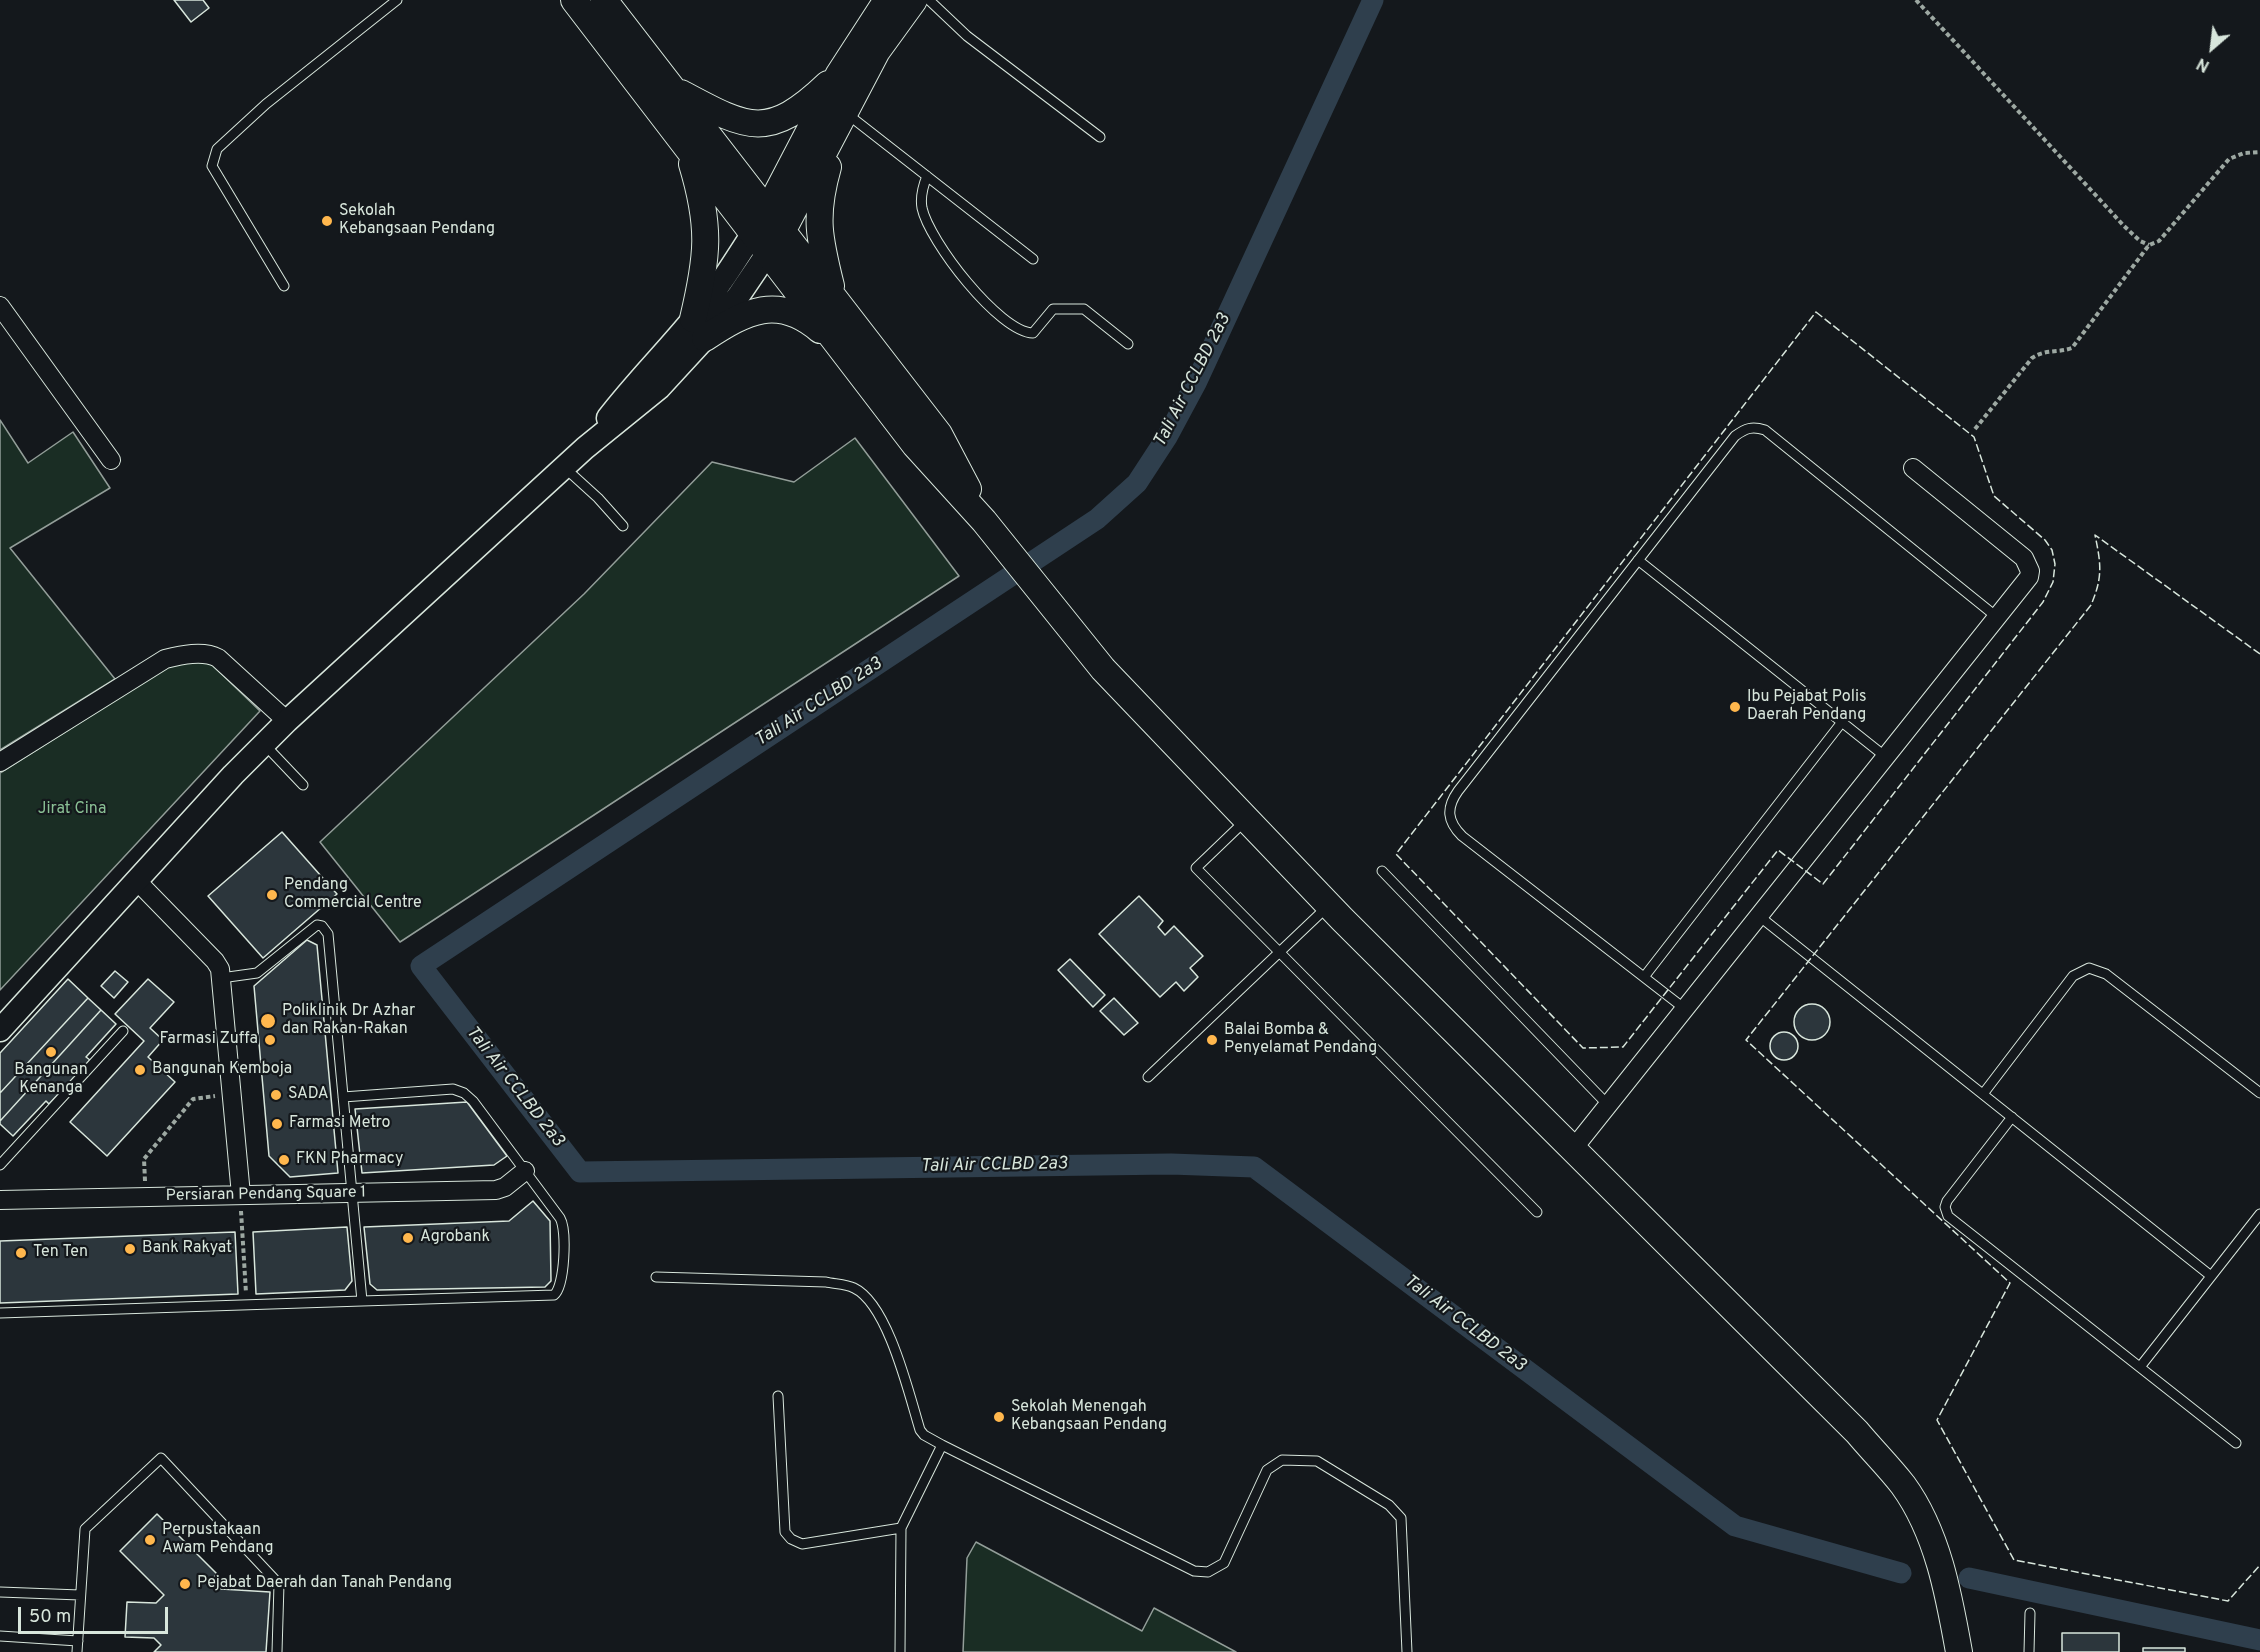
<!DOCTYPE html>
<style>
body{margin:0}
#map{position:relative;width:2260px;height:1652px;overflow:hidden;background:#14181c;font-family:Overpass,sans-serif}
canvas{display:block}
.north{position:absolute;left:2182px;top:18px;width:60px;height:60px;-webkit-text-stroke:4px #14181c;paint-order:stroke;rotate:208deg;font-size:16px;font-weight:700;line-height:24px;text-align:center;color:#d8e6dc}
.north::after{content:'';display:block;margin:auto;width:21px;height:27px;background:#d8e6dc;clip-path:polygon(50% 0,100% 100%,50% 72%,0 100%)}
.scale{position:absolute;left:18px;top:1607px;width:150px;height:27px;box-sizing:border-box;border:3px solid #d8e6dc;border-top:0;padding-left:8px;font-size:18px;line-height:21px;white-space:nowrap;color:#d8e6dc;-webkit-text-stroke:4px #14181c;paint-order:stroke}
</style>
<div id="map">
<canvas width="2260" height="1652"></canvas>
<div class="north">N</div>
<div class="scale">50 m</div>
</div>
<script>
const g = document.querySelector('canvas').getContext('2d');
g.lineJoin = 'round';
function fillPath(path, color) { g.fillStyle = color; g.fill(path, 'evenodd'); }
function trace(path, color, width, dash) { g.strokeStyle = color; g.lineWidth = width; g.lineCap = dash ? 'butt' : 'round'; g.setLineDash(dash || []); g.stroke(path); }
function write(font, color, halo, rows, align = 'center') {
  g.font = font + ' Overpass,sans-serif'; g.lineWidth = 4.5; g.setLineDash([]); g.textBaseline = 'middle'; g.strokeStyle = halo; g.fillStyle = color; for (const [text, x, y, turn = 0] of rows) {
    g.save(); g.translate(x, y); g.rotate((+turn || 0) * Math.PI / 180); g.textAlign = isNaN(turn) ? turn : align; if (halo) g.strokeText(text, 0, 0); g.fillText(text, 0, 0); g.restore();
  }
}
const green = new Path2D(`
 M0,420L28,463L73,432L110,488L10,548L115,679L0,750Z
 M855,438L959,576L400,942L320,842L584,594L712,462L794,482Z
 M207,660L260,711L0,990V773L172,664Z
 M976,1542L1142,1631L1154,1608L1236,1652H963L967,1558Z`);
fillPath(green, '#1a2d24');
trace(green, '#939e99', 1.5);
trace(new Path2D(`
 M1373,0L1196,383L1167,437L1137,483L1097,519L421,966L580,1172L1171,1164L1254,1167L1735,1526L1901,1573
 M1969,1578L2260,1640`), '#2f3f4d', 21);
const building = new Path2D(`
 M174,0H203L209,8L191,22Z
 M282,832L337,894L263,958L208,896Z
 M1139,896L1163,921L1158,927L1165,935L1174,926L1203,956L1190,968L1198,977L1184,991L1176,982L1160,997L1099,934Z
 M307,940L317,945L338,1173L290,1177L269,1156L254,986Z
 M1070,959L1105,995L1093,1007L1058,970Z
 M115,971L128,982L114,998L101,986Z
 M68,979L88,998L0,1093V1053Z
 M148,979L174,1002L150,1028L163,1040L148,1057L175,1082L107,1156L70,1122L144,1041L115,1014Z
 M88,998L101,1010L0,1121V1093Z
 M1114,998L1138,1023L1124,1035L1100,1011Z
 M1794 1022a18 18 0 1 1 36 0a18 18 0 1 1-36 0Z
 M101,1010L116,1024L86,1057L90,1060L49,1104L46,1101L13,1136L0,1124V1121Z
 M1770 1046a14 14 0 1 1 28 0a14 14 0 1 1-28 0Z
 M467,1102L507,1156L494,1165L362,1173L355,1109Z
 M533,1201L550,1221L551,1281L545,1287L377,1290L370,1284L364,1227L509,1221Z
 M347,1227L352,1281L345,1290L256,1294L253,1232Z
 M235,1232L238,1294L0,1303V1241Z
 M157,1514L217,1574L212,1579L221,1589L270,1592L266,1652H154L161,1645L154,1638L125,1637L127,1602L156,1603L164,1595L120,1551Z
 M2062,1633H2119V1652H2062Z
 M2143,1648H2185V1652H2143Z`);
fillPath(building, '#2c363c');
trace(building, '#d8e6dc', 1.5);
const service = new Path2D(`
 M929,0L967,36L1100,137
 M846,113L1033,259
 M927,176C923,186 920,197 922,208C929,241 999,332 1033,333L1053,309H1084L1128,344
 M284,286L212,166L217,149L266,104L397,0
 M565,468L598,498L623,526
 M1638,560L1887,758
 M265,745L303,785
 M1246,820L1196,868L1537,1212
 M1382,871L1608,1105
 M1759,916L2211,1276
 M1644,977L1842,722
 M1685,1009L1462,836C1447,821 1446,808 1458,791L1735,436C1746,428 1752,426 1765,430L1998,618
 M1148,1077L1327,907
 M1983,1094L2073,976L2089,968L2106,974L2260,1093
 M343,1097L453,1089L464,1093L473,1101L560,1218C567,1230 565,1286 554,1295L362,1301
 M2012,1117L1947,1201L1945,1207L1948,1216L2236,1443
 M0,1165L123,1031
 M656,1277L826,1282C834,1284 846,1284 854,1288C888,1304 909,1394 920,1430L924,1435L942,1445
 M0,1313L362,1301L328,934L322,926L317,925L257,973L221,978
 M2140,1367L2260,1214
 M778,1396L785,1532L791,1539L802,1544L901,1528
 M0,1592L80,1595
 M0,1636L78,1641
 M77,1652L85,1529L161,1458L279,1584L277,1652
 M900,1652L901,1528L942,1445L1194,1571L1208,1572L1224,1563L1267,1470L1282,1460L1317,1461L1389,1505L1401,1518L1407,1652
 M2029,1652L2030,1613`);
const minor = new Path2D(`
 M0,306L111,460
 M0,762L165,659C181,655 203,650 218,658L287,721
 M137,881L215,961L220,969L241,1195
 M1573,1149L2029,577L2030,571L2024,558L1913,468
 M0,1200L496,1190L505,1187L525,1171`);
const tertiary = new Path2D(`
 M608,418C635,383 665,353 693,319C719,288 740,253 762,219
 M0,1030L233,775L287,721L585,448L659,388L705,338L739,295L777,239`);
const secondary = new Path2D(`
 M574,0L915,445L984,521L1103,669L1342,919L1857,1432C1872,1450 1889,1467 1903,1485C1938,1533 1949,1596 1959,1652
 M604,0L939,434L968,489
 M681,93C748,129 768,141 828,84
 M692,164C711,227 708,256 693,319
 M828,167C814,216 819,238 831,286
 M768,210L839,74L887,0
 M783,230L877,51L914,0
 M705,338C746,311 778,294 820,330`);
trace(service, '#d8e6dc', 11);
trace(minor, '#d8e6dc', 20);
trace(tertiary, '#d8e6dc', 25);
trace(secondary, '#d8e6dc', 28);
trace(new Path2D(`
 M1916,0L2124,226L2140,241L2149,245
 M1975,429L2032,358C2045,349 2058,353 2072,348L2149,245L2159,241L2229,159L2244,153L2260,152
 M145,1181L144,1159L193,1099L215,1096
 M241,1211L246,1293`), '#9da8a2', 4, [4.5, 3]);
trace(service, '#14181c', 9);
trace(minor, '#14181c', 18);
trace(tertiary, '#14181c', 22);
trace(secondary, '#14181c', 26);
trace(new Path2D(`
 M1816,312L1974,437L1994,496L2045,540L2052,550L2055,564L2053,582L2043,602L1823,884L1778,850L1623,1047L1583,1048L1396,854Z
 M2260,654L2095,535C2101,564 2103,577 2091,605L1746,1040L2010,1283L1937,1420L2014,1560L2228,1601L2260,1565`), '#d8e6dc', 1.5, [8, 3]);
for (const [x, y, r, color] of [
 [327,221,6,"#ffb74d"],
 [1735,707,6,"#ffb74d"],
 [272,895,6,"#ffb74d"],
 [268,1021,8,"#ffb74d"],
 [270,1040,6,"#ffb74d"],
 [1212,1040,6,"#ffb74d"],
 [51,1052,6,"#ffb74d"],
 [140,1070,6,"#ffb74d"],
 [276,1095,6,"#ffb74d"],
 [277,1124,6,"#ffb74d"],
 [284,1160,6,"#ffb74d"],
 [408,1238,6,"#ffb74d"],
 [130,1249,6,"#ffb74d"],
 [21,1253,6,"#ffb74d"],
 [999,1417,6,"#ffb74d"],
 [150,1540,6,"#ffb74d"],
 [185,1584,6,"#ffb74d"]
]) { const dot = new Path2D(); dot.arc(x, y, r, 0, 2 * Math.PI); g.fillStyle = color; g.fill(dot); trace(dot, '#14181c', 2); }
write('16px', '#d8e6dc', '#14181c', [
 ["Sekolah",339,212],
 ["Kebangsaan Pendang",339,230],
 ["Ibu Pejabat Polis",1747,698],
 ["Daerah Pendang",1747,716],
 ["Pendang",284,886],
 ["Commercial Centre",284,904],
 ["Poliklinik Dr Azhar",282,1012],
 ["dan Rakan-Rakan",282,1030],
 ["Balai Bomba &",1224,1031],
 ["Penyelamat Pendang",1224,1049],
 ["Farmasi Zuffa",258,1040,"right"],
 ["Bangunan Kemboja",152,1070],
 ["Bangunan",51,1071,"center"],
 ["Kenanga",51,1089,"center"],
 ["SADA",288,1095],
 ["Farmasi Metro",289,1124],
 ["FKN Pharmacy",296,1160],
 ["Agrobank",420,1238],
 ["Bank Rakyat",142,1249],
 ["Ten Ten",33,1253],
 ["Sekolah Menengah",1011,1408],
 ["Kebangsaan Pendang",1011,1426],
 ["Perpustakaan",162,1531],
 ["Awam Pendang",162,1549],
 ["Pejabat Daerah dan Tanah Pendang",197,1584]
], 'left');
write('16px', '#8ac095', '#14181c', [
 ["Jirat Cina",72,810]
]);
write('16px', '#d8e6dc', '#14181c', [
 ["Persiaran Pendang Square 1",266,1195,-1]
]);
write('italic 18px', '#d8e6dc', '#14181c', [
 ["Tali Air CCLBD 2a3",1193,381,-63],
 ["Tali Air CCLBD 2a3",819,703,-33],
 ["Tali Air CCLBD 2a3",514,1087,52],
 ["Tali Air CCLBD 2a3",994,1166,-1],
 ["Tali Air CCLBD 2a3",1464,1324,37]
]);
</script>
